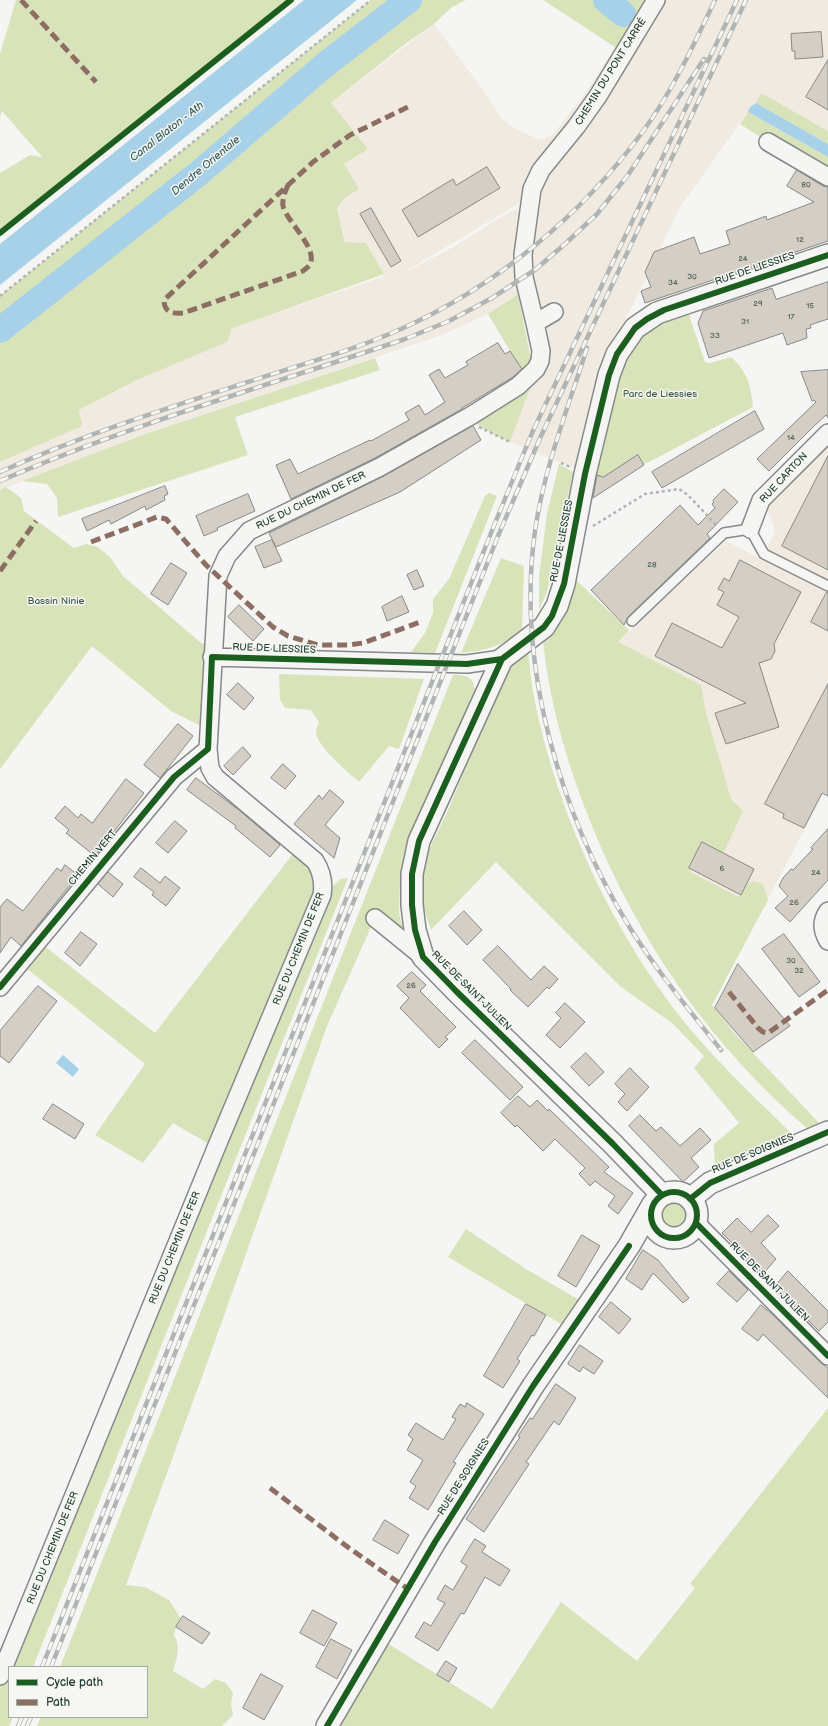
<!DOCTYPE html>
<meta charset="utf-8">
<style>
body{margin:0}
#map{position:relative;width:828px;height:1726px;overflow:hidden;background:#f5f5f3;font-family:"Balsamiq Sans",sans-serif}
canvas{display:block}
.legend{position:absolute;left:8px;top:1666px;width:140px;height:52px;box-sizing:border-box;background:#f6f6f2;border:1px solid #a0aca6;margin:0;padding:5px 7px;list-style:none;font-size:12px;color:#1f3d34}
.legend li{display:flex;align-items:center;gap:8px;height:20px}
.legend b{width:20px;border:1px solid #a0aca6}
</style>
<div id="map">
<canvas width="828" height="1726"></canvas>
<ul class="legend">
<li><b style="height:5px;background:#1b5e20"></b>Cycle path</li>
<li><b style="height:5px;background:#8d6e63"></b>Path</li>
</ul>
</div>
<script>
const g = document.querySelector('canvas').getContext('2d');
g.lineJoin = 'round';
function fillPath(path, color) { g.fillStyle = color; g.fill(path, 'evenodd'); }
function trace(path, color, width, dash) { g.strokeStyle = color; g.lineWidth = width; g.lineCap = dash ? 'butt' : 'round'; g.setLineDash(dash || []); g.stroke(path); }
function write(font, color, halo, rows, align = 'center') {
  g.font = font + ' "Balsamiq Sans",sans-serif'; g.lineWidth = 3; g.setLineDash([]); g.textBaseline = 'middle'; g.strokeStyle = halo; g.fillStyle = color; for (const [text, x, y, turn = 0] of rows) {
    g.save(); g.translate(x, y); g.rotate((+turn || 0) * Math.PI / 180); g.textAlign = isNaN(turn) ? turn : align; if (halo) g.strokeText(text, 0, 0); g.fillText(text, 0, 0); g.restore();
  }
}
fillPath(new Path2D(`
 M646,0H828V131L761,94L756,103L748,112L680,207L616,339L576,469L510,442L536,369L524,198L518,204L399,275L448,250L508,213L522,207L514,259L518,294L488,314L442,335L145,434L0,490V462L82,426L79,410L125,387L230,329L385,276L366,243L346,242L337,209L344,198L343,164L368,149L331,103L434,24L486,94L501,118L517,130L541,140L553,134L581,99L615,47L625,51Z
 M828,433V785L712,1005L617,642L726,541L762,559L775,531L766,505Z`), '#f0eae1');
fillPath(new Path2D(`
 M16,0H294L0,233V173L30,155L42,157L2,111L0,117V54Z
 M371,0H466L452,7L434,24L405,44L331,103L368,149L344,164L359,189L344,198L337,209L345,242L366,243L384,274L231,329L227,342L139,379L79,410L82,426L0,462V296Z
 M543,0H646L625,51L615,47Z
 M761,93L828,131V144L756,103Z
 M748,112L828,157V174L768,142L740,124Z
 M518,294L530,355L540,361L510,442L480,427L472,415L527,379L488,314Z
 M685,303L705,362L710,363L731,357C748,372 751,386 753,407L651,461L596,485L598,475L585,474L617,354Z
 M375,358L380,370L235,417L248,455L58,517L57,498L47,484L22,481L145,434Z
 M559,464L573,472L547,592L539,610V576L547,514Z
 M6,487L21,498L24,511L74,548L86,544L98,547L110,557L123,576L201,643L214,646L205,728L171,711L92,646L0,769V490Z
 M489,493L497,496L435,653L411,652L425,633L433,613V599L449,579L485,496Z
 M501,558L524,566L522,630C502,646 486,651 461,653Z
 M575,579L629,630L618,642L701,685L706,713L731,799L743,811L723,854L704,844L690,872L739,897L745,885L754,881L763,884L768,900L712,1005L736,1035L821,1125L809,1130C712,1047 640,944 592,826C568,767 550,706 543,643C563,630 568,600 575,579Z
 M528,652C530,667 531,683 534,697C557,816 618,945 697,1037C727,1072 761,1103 794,1136L715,1171L714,1144L739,1123L694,1068L704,1056L672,1023L621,987L496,862L431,930L423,905L422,883L428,852L449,808L508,664Z
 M279,674L424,679L399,749L389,746L359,782C349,773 315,745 316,731C316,728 318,725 319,722L311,710L285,708L280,700Z
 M453,675C466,675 473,676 475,690L404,852L400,882L399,913L406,943L375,918L327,1026L210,1355L126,1585L145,1587L169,1600L181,1619L176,1627L174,1635C181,1647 177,1658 173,1671L203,1689L215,1679L226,1683L233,1693L231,1705L233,1715L222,1726H37L41,1717H147V1667H60Z
 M298,847L310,857L323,895L341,879L348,878L33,1667H9V1717H13L9,1726H0V1676L216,1148L173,1123L143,1163L95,1135L145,1064L20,963L38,941L155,1033Z
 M658 1215a16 16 0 1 1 32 0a16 16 0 1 1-32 0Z
 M466,1229L526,1269L588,1305L571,1330L448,1257Z
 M828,1408V1726H327L379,1638L492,1709L561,1602L637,1661L695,1588L690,1584Z`), '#d9e3b9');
fillPath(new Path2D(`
 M304,0H357L0,285V244Z
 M756,103L828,144V157L748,112L750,107Z
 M63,1055L79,1069L73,1077L56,1063Z`), '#a6d1e9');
trace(new Path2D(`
 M606,0L623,14
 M0,330L199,173L326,64L409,0`), '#a6d1e9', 26);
const building = new Path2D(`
 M821,32L823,57L795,59V51H792L791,34Z
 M828,60V110L806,97Z
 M487,167L500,188L418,237L402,210L453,179L456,185Z
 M797,170L823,186L828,187V241L645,303L641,291L651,287L645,272L654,252L694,237L700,254L730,244L726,231L766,216L767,220L814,202L787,186Z
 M371,208L401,261L391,267L360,214Z
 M828,282V319L810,325L811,328L806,329L807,338L787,345L783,333L709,358L698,323L703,311L772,288L776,299Z
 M498,343L505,354L510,351L522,369L513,377L462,408V409L375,458L291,499L276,465L290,459L298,474L370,440L371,441L409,420L405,413L419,405L425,415L445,402L429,375L439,369L445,378L468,365L466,362Z
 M828,370V418L826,415L813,427L769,471L757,459L816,402L814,400L812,401L801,372Z
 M755,411L764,429L662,488L652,472Z
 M473,426L481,440L400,492L276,547L269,533L384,476Z
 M638,455L644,465L593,498L597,475L603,477Z
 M828,456V570L782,546Z
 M165,486L168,494L164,496L165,500L146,510L145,506L111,524L109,520L87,531L82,519Z
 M724,489L738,502L707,534L710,538L628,617L624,625L591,590L680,505L698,525L715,508L712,504L714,502L713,501Z
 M248,494L255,511L217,528L218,530L204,536L196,516Z
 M272,540L282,561L264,568L255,547Z
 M740,560L801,592L774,644L775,651L771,659L759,663L779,727L726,744L715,713L746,703L655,656L672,623L722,648L739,617L717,605L724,592L718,589L724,578L729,581Z
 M171,563L187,573L168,605L151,594Z
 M417,570L424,586L414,590L407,575Z
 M827,592H828V631L811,622Z
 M402,596L409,612L387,621L382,607Z
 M239,605L264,629L253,641L228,617Z
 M238,683L254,698L244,710L227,695Z
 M828,684V796L822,793L804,828L783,818L784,814L765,804Z
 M178,724L193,736L160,778L144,765Z
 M243,747L251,756L233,775L224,766Z
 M283,764L296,776L285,789L271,778Z
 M196,778L239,810L280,845L270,857L235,828L236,826L187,790Z
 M126,779L144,793L95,856L66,833L69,830L55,818L65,806L78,818L81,814L92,823Z
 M330,790L344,802L325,825L340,838L334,858L294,824L319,795L322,799Z
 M175,821L187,831L168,853L156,843Z
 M828,829V880L790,922L775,908L788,896L779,886L783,878L791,869L793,870L813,849L811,848Z
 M702,842L754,869L741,895L689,868Z
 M65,865L78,875L21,946L11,937L0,953V907L7,899L23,911L57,868L61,871Z
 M141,868L160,883L165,876L180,888L166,906L152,895L154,892L134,877Z
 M108,872L123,884L113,897L98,884Z
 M464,911L482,930L467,945L449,926Z
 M81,932L97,944L80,966L65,953Z
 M784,934L820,982L799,997L762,949Z
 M498,946L531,980L544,966L558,979L549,989L547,987L528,1007L510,990L511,989L483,960Z
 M738,964L790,1026L753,1052L715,1008Z
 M412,972L426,985L420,991L456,1027L445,1037L448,1039L439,1048L400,1008L409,998L397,986Z
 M38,986L57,1001L9,1063L0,1056V1031Z
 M565,1003L585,1022L560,1048L546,1035L561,1018L556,1013Z
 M475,1040L523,1087L510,1100L462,1053Z
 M586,1053L604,1072L589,1086L571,1067Z
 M630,1068L649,1087L627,1111L618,1102L625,1094L615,1084Z
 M518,1096L530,1107L537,1100L548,1111L549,1109L609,1167L604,1172L633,1193L618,1214L608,1206L615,1196L595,1181L590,1186L579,1174L585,1168L555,1139L543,1151L517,1125L515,1127L501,1113Z
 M53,1104L84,1124L75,1139L43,1119Z
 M640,1115L656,1131L661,1127L680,1146L700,1128L711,1140L691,1158L699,1167L683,1182L629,1126Z
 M768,1215L779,1226L761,1243L776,1259L763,1274L722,1233L737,1218L751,1232Z
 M582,1235L600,1246L576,1287L558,1276Z
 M643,1250L658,1260L689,1298L683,1303L653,1273L642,1290L626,1279Z
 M729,1271L748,1290L737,1302L717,1284Z
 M788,1271L828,1311V1322L819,1331L775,1287Z
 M611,1302L631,1319L619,1334L599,1317Z
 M526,1304L546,1315L534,1336L532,1335L517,1359L520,1361L503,1388L484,1376Z
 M761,1305L773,1315L821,1363L828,1368V1398L763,1334L758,1341L742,1329Z
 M580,1345L603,1361L594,1374L583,1367L580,1372L568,1364Z
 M556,1384L576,1398L559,1425L554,1421L526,1462L529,1464L484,1532L466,1519L520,1437L518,1436L530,1418L532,1419Z
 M467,1403L484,1414L453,1462L456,1463L428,1510L409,1498L416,1486L410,1482L423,1460L407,1450L413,1439L408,1435L416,1423L443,1440L456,1419L452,1417L460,1404L465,1407Z
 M385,1520L409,1535L398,1554L373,1540Z
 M475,1539L486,1546L482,1552L510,1570L500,1586L485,1577L464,1614L461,1613L438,1651L415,1637L424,1622L431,1626L445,1603L437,1599L445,1585L453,1590L467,1566L461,1562Z
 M313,1610L337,1623L324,1646L300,1633Z
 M183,1616L210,1633L202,1644L176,1627Z
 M331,1639L352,1650L337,1679L316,1667Z
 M446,1661L457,1668L449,1682L437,1675Z
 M261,1674L283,1686L264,1720L243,1708Z`);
fillPath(building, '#d5cec5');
trace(building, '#858a88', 1);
const service = new Path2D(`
 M632,621L724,533L750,529L764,554L828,586`);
const minor = new Path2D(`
 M768,142L828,177
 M535,323L524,277L523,255L532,189L541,170L576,127L598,96L656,0
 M750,529L761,500L828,433
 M212,657L467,664L502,659
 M828,911C821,921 822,931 828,941
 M375,918L423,957
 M0,987L174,777L208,749
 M696,1223L828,1356
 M0,1676L216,1148L322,895C324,883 322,872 315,861L215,777L210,768L208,749L218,576L227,556L249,531L380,467L472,415L518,386L536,369L540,361L541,351L535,323L554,312`);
const tertiary = new Path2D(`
 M651 1215a23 23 0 1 1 46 0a23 23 0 1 1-46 0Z
 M662,1195L613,1144L456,991L423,957L415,930L412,905V874L419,841L502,659L544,627L557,606L564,584L585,474L609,375L617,354L635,328L657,313L828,255
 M690,1199L710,1183L828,1132
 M327,1726L435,1542L533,1386L629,1246L653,1204`);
trace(service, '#858a88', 12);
trace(minor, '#858a88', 20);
trace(tertiary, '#858a88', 24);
trace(new Path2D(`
 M0,296L371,0
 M479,427L510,442
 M561,463L570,467
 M593,526L645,494L679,489L688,495L717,526`), '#b0b4b2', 2.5, [3, 3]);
trace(service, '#f5f5f3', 9);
trace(minor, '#f5f5f3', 17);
trace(tertiary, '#f5f5f3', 21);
const rail = new Path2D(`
 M587,348C568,408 544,468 535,531C516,665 560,814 630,928C657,971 689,1010 721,1050
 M0,472C80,436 165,409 248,382C299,365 352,351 401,329C497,286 582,215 644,130C673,90 694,44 715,0
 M0,481C131,424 270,385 405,339L449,321L492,298L536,269L565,244L597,214L628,175L704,59
 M42,1667L491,533L532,433L737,0
 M51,1667L498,536L541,436L746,0
 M18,1726L22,1717
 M27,1726L31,1717`);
trace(rail, '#b0b4b2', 4.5);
trace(rail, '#f6f6f2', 3, [9]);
trace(new Path2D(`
 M21,0L96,82
 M288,185C285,192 282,199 283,206C287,222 318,248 310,264C309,267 305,269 303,271L183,313C172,314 164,312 164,300L313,162L350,135L412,105
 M91,542L157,517L166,519L206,565L273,627L288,636L318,645H349L363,643L423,621
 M0,571L36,521
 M729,992L758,1028L763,1032L768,1033L828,990
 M270,1488L349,1548L408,1589`), '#8d6e63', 5, [10, 5]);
trace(new Path2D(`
 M0,233L291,0
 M502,659L419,841L412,874V905L415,930L423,957L456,991L613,1144L662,1195
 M0,987L174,777L208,749L212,657L467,664L502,659L544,627L552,616L564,584L585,474L609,375L617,354L635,328L647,319L664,310L828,255
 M651 1215a23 23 0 1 1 46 0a23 23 0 1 1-46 0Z
 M690,1199L710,1183L828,1132
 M696,1223L828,1356
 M327,1726L435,1542L533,1386L629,1246`), '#1b5e20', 6);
write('8px', '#4c6158', null, [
 ["80",806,185],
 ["12",800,240],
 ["24",743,259],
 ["30",692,277],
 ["34",673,283],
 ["29",758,304],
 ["15",810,306],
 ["17",791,317],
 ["31",745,322],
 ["33",715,336],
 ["14",791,438],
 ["28",652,565],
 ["6",722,869],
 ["24",816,873],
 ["26",794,903],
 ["30",791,961],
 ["32",799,971],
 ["26",411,986]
]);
write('10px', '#1f3d34', '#f6f6f2', [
 ["CHEMIN DU PONT CARRÉ",611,72,-58],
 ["RUE DE LIESSIES",755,269,-19],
 ["RUE CARTON",784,478,-47],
 ["RUE DU CHEMIN DE FER",311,501,-26],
 ["RUE DE LIESSIES",562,541,-79],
 ["RUE DE LIESSIES",274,649,2],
 ["CHEMIN VERT",93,858,-50],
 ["RUE DU CHEMIN DE FER",299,949,-68],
 ["RUE DE SAINT-JULIEN",471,991,45],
 ["RUE DE SOIGNIES",753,1154,-23],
 ["RUE DU CHEMIN DE FER",175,1248,-68],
 ["RUE DE SAINT-JULIEN",769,1282,45],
 ["RUE DE SOIGNIES",464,1477,-58],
 ["RUE DU CHEMIN DE FER",53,1548,-68]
]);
write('10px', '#405b45', '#f6f6f2', [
 ["Parc de Liessies",660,394],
 ["Bassin Ninie",56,601]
]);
write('italic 11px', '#385e60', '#f6f6f2', [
 ["Canal Blaton - Ath",167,132,-38],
 ["Dendre Orientale",206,166,-40]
]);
</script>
